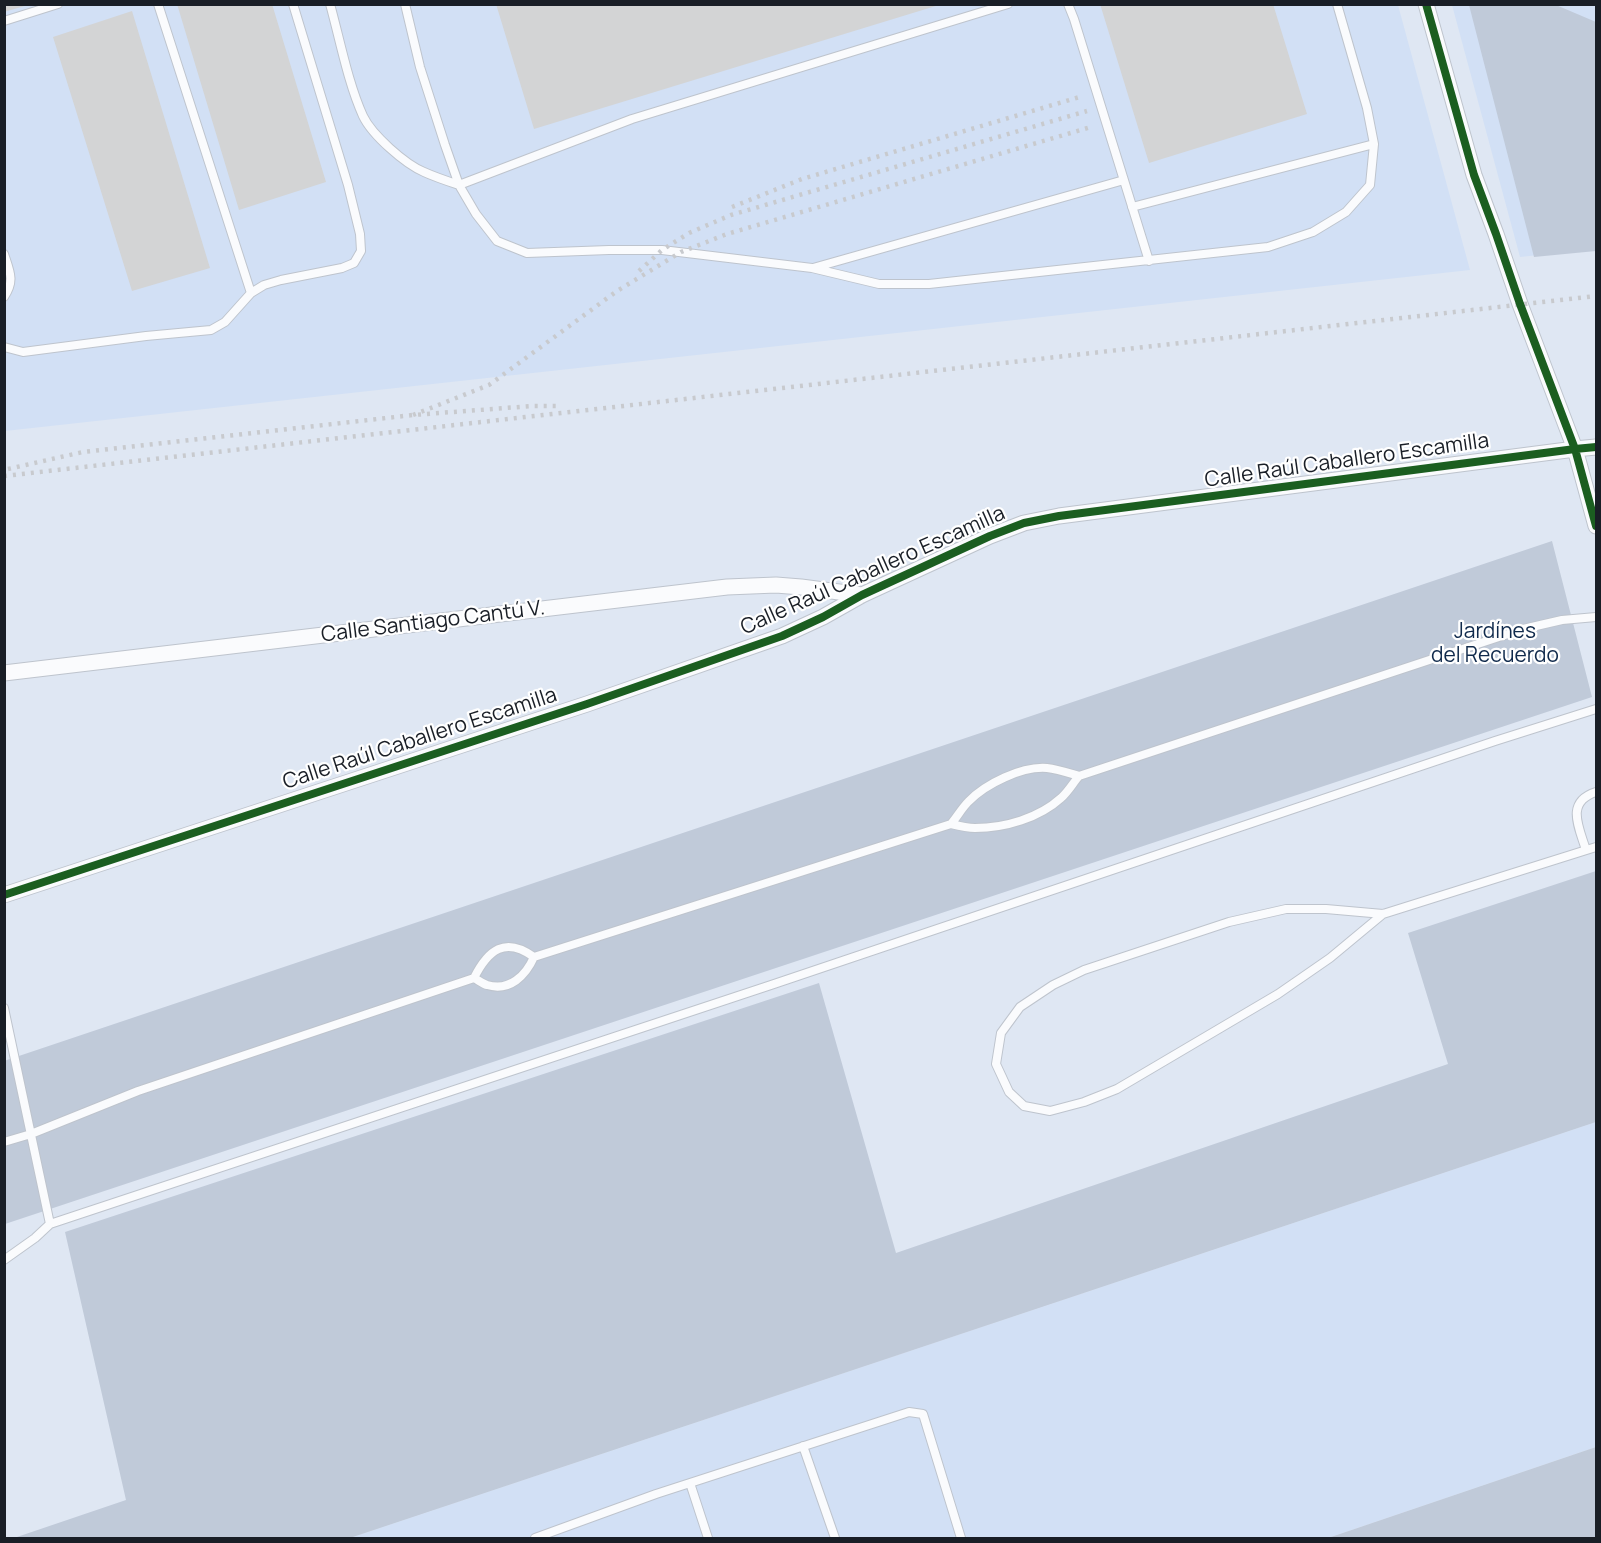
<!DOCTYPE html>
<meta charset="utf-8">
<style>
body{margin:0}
#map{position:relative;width:1601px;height:1543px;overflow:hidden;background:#dfe7f3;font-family:Manrope,sans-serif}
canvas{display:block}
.frame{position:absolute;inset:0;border:6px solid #191e26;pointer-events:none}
</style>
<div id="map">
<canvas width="1601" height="1543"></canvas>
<div class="frame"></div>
</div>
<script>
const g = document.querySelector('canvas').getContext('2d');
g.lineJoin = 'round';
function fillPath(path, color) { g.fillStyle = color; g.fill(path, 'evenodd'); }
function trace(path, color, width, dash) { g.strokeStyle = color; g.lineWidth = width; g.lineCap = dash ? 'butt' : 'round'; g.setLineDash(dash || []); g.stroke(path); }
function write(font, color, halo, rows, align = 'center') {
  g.font = font + ' Manrope,sans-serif'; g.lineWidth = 4.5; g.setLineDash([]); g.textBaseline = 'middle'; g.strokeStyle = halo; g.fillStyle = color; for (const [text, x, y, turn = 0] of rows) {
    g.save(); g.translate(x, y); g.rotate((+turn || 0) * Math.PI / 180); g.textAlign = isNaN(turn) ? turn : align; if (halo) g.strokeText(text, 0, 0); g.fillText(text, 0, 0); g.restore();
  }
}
fillPath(new Path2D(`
 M4,5H1398L1470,270L5,431Z
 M1452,5H1596V249L1520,257Z
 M1596,1122V1447L1328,1538H350Z`), '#d2e0f5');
fillPath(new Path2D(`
 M1469,5H1556L1596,22V251L1534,257Z
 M1552,541L1592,697L5,1224L4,1061Z
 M1596,871V1122L350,1538H14L126,1500L65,1232L819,983L896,1253L1448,1064L1408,933Z
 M1596,1447V1538H1328Z`), '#c0cad9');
fillPath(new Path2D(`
 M4,4H28V5L4,12Z
 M177,4H272L326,182L239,210Z
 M496,4H939V5L534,129Z
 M1100,4H1273L1307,114L1149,163Z
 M132,11L210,268L132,291L53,37Z`), '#d3d4d5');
const service = new Path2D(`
 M158,4L251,293
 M330,4C340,40 348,83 363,116C372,135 405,164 424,172C435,177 447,181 459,185L632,119L1008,4
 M405,4L420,67L445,145L459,185L476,214L497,241L527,253L609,250H662L812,268L879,284H929L1268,247L1313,232L1346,212L1370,185L1374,144L1367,108L1337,4
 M1068,4L1074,19L1149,261
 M4,21L58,4
 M1132,207L1374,144
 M4,254C10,272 15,281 4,297
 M813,268L1124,180
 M4,347L23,352L146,336L211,330L225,322L251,293L264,285L281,280L342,268L354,263L361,251L360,234L348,185L293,4
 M951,824C957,817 962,808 968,802C985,784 1022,766 1047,768C1057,769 1069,773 1079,776L1523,629L1562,620L1596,617
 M1586,850C1579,827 1565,802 1596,792
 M1383,914L1330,958L1278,994L1117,1089L1084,1102L1050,1111L1024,1106L1009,1092L996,1064L1001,1033L1020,1007L1053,985L1084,970L1229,922L1286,909H1326L1383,914L1596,847
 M474,978C478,980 483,984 487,985C510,992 526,975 534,957L951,824C959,826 967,828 975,828C1005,828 1039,818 1061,798C1068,792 1073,783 1079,776
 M4,1008L50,1224
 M4,1142L31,1134L138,1091L474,978C488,950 505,936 534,957
 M4,1260L35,1238L50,1224L771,985L1495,741L1596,709
 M803,1446L835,1538
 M690,1483L708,1538
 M535,1538L656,1494L909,1412L923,1414L961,1538`);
const minor = new Path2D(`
 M1426,4L1474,175L1496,234L1520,304L1575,449L1596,526
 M4,673L727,587L776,585L801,587L862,595
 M4,895L587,704L782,636L823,617L862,595L990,536L1024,523L1059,516L1575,449L1596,447`);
trace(service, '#bec4cd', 10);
trace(minor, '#bec4cd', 17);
trace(service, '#fafbfd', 8);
trace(minor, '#fafbfd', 15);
trace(new Path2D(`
 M732,207L802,179L1083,96
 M639,271L662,250L689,233L731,215L1087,111
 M413,415L489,385L617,291L681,252L727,234L1091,127
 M8,469L83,452L413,415L532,406H558
 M4,476L1596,296`), '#c8cace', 4.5, [3, 6]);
trace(new Path2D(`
 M1426,4L1474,175L1496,234L1520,304L1575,449L1596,526
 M4,895L587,704L782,636L823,617L862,595L990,536L1024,523L1059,516L1575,449L1596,447`), '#1b5e20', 8);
write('21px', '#191e26', '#fff', [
 ["Calle Raúl Caballero Escamilla",1347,461,-8],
 ["Calle Raúl Caballero Escamilla",873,571,-24],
 ["Calle Santiago Cantú V.",433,622,-7],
 ["Calle Raúl Caballero Escamilla",420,739,-18]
]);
write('21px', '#102a4c', '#fff', [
 ["Jardínes",1495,632],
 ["del Recuerdo",1495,656]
]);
</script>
